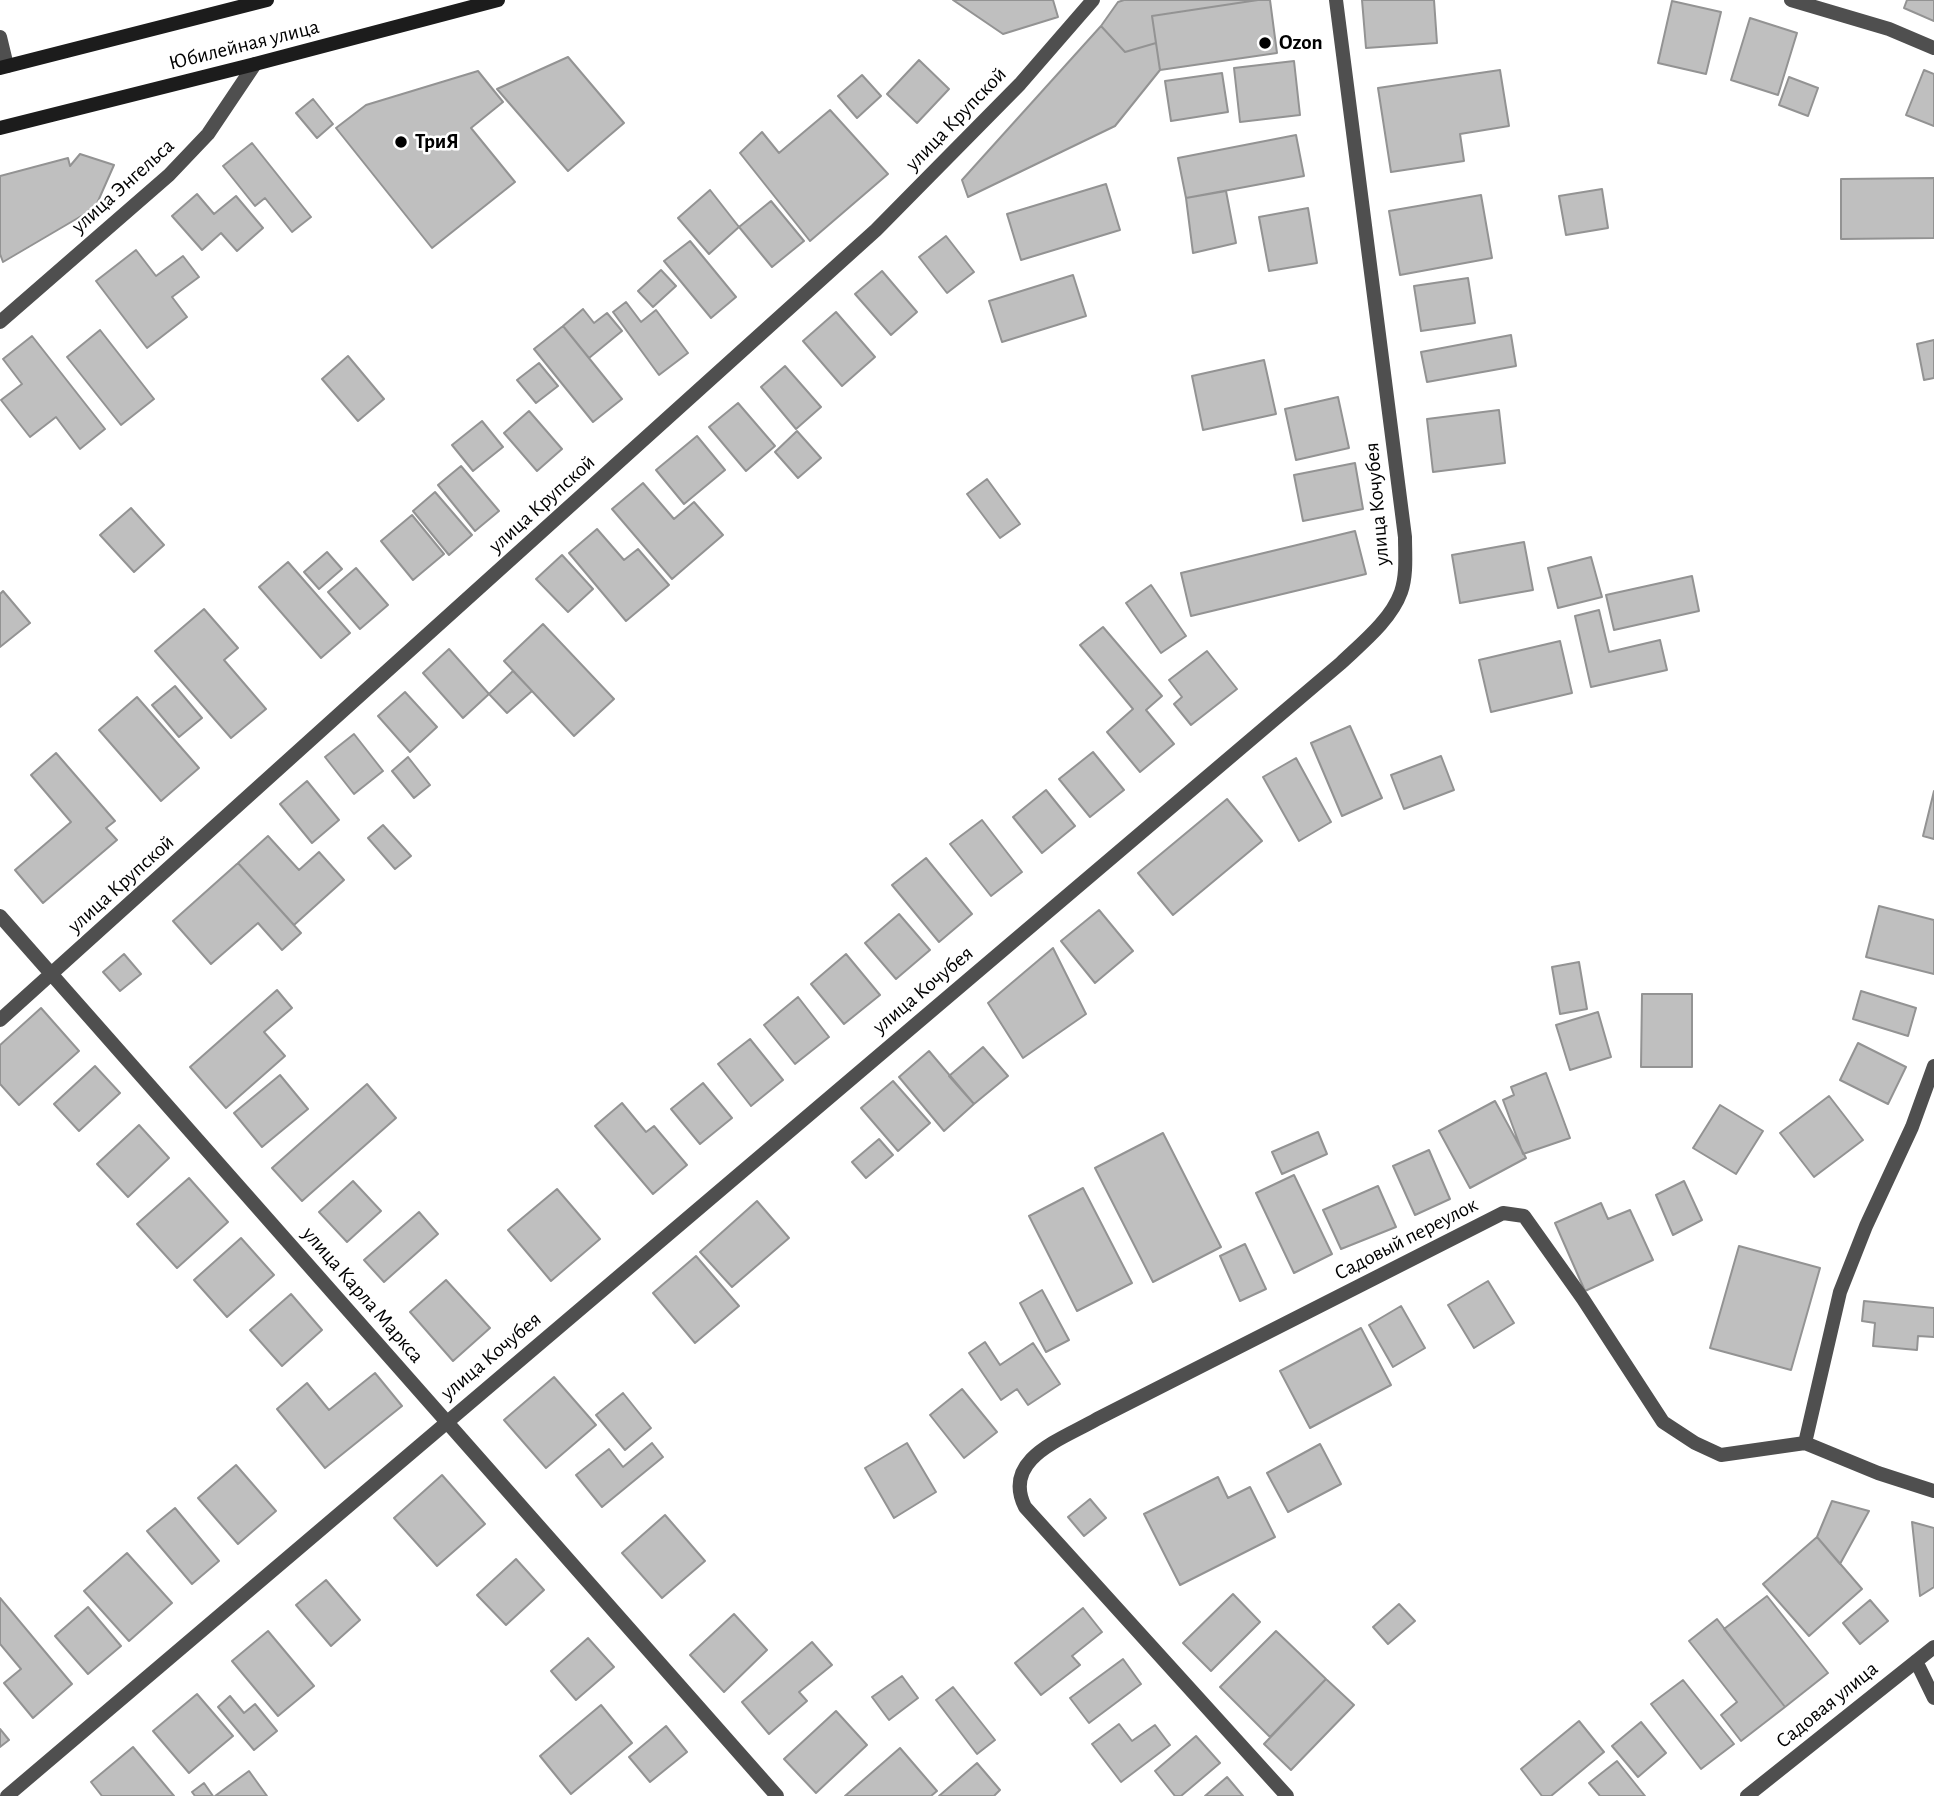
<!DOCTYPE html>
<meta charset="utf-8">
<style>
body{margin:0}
canvas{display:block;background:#fff}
</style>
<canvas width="1934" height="1796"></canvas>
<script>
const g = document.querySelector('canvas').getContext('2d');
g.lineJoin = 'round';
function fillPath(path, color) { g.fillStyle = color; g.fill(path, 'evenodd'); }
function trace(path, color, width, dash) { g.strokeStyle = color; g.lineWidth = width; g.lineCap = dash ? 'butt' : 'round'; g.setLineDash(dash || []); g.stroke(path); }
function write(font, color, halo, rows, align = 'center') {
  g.font = font + ' "Alegreya Sans",sans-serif'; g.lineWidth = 5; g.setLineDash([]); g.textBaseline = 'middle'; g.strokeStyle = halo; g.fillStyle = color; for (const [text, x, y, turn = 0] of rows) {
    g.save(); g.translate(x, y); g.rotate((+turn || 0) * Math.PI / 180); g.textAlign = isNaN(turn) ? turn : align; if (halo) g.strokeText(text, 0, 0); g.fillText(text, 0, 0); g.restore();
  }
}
const building = new Path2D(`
 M953,0H1053L1058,17L1003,34Z
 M1124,0H1258L1152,16L1156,43L1125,52L1101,26L1118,2Z
 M1258,0H1270L1277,53L1160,70L1152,16Z
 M1362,0H1434L1437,43L1366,48Z
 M1907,0H1934V21L1904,8Z
 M1672,1L1721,12L1706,74L1658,63Z
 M1750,18L1797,33L1778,95L1731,80Z
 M1101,26L1125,52L1156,43L1160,70L1115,126L968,197L962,180Z
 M568,57L624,123L568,171L497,89Z
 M919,60L949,89L917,123L887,94Z
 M1294,61L1300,115L1240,122L1234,68Z
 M1500,70L1509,126L1460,134L1464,161L1391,172L1378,88Z
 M1924,70L1934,74V126L1906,115Z
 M478,71L503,102L471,128L515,182L432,248L336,128L366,105Z
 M1222,73L1228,112L1171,121L1165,81Z
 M862,75L881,96L857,118L838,96Z
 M1789,77L1818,88L1808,116L1779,105Z
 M313,99L333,124L317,138L296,113Z
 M830,110L888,174L810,241L740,153L762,132L779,153Z
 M1296,135L1304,176L1186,198L1178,158Z
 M252,143L311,217L292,232L265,198L255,206L223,166Z
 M80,154L114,165L95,208L3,262L0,254V176L68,158L70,166Z
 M1934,178V238L1841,239V179Z
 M1106,184L1120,230L1021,260L1007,214Z
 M1602,189L1608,228L1566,235L1559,196Z
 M710,190L739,227L709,254L678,218Z
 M1226,191L1236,243L1193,253L1186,198Z
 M197,194L214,214L236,196L263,228L237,251L221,233L202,250L172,216Z
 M1481,195L1492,258L1400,275L1389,211Z
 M771,201L804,241L772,267L739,227Z
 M1308,208L1317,263L1269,271L1259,217Z
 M946,236L974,272L947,293L919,257Z
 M690,241L736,297L711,318L664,261Z
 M136,250L156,276L183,256L199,277L172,297L187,317L147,348L96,281Z
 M661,270L676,286L653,307L638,291Z
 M882,271L917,312L891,335L855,294Z
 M1073,275L1086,316L1002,342L989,301Z
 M1468,278L1475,323L1421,331L1414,286Z
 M626,302L641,322L656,310L688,353L659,375L613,312Z
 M583,309L594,323L607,313L622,331L589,358L563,326Z
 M836,312L875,357L842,386L803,341Z
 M563,326L622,399L593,422L534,349Z
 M100,330L154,399L121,425L67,357Z
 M1511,335L1516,366L1427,382L1421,352Z
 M32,336L105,429L80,449L56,417L30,437L1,400L22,384L3,359Z
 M1934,340V378L1924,380L1917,344Z
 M348,356L384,399L358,421L322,379Z
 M1264,360L1276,414L1203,430L1192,376Z
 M539,363L558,386L536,403L517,380Z
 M785,366L821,407L796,429L761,387Z
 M1338,397L1349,448L1296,460L1285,409Z
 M738,403L775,446L746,471L709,427Z
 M1499,410L1505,463L1433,472L1427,419Z
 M529,411L562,449L537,471L504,433Z
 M482,421L503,447L473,471L452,445Z
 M797,431L821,458L798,478L775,452Z
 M697,436L725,470L684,504L656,470Z
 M1355,463L1363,509L1303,521L1294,475Z
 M461,466L499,511L475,531L438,485Z
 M987,479L1020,524L1000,538L967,494Z
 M643,483L674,519L694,502L723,535L672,579L612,509Z
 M435,492L472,535L449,555L413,511Z
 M131,508L164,545L134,572L100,535Z
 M412,515L444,554L413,580L381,541Z
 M597,529L624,560L638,549L669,585L626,621L569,553Z
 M1355,531L1366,574L1191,616L1181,573Z
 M1524,542L1533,590L1460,603L1452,555Z
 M327,552L342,569L319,589L304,572Z
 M562,555L593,589L568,612L536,579Z
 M1591,557L1602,597L1558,608L1548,568Z
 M288,562L350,633L321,658L259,587Z
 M356,568L388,605L360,629L328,592Z
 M1692,576L1699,611L1614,630L1606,595Z
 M1151,585L1186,636L1161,653L1126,603Z
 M3,591L30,623L0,647V594Z
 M204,609L238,648L224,660L266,709L231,738L155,651Z
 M1599,610L1609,652L1660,640L1667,670L1591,687L1575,616Z
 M543,624L614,699L574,736L504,661Z
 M1103,627L1162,696L1146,710L1174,744L1140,772L1107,732L1133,709L1080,645Z
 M1560,641L1572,693L1491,712L1479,660Z
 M449,649L489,694L463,718L423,673Z
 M1207,651L1237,689L1191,725L1174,704L1182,697L1169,680Z
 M513,671L532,691L507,713L489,694Z
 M175,686L202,718L179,737L152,705Z
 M405,692L437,727L410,752L378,716Z
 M137,697L199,768L161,801L99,730Z
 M1350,726L1382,798L1342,816L1311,743Z
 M354,734L383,771L354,794L325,757Z
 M1093,752L1124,790L1090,817L1059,779Z
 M56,753L115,821L106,828L117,840L43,903L15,870L71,822L31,775Z
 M1441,756L1454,790L1404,809L1391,775Z
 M408,757L430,785L414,798L392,771Z
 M1296,758L1331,822L1299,841L1263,777Z
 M307,781L339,820L312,843L280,804Z
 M1046,790L1075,826L1042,853L1013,817Z
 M1934,791V839L1923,836Z
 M1227,799L1262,841L1173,915L1138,873Z
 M982,820L1022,872L991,896L950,844Z
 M383,825L411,856L395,869L368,838Z
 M268,836L299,870L319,852L344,880L294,925L238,863Z
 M926,858L972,914L939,942L892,885Z
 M238,863L301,933L282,950L258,923L211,964L173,921Z
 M1879,906L1934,920V974L1866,957Z
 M1099,910L1133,951L1095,983L1061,941Z
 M899,914L930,950L896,979L865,943Z
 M1053,948L1086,1014L1023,1058L988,1003Z
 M124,954L141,974L120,991L103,972Z
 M846,954L880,995L844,1024L811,984Z
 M1579,962L1587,1009L1560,1014L1552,967Z
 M277,990L292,1008L264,1032L285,1056L226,1108L190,1067Z
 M1861,991L1916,1008L1908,1036L1853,1019Z
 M1642,994H1692V1067H1641Z
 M798,997L829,1037L795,1064L764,1025Z
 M41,1008L79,1051L19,1105L0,1084V1045Z
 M1598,1012L1611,1057L1570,1070L1556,1025Z
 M750,1039L783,1080L751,1106L718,1064Z
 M1858,1043L1906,1067L1888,1104L1840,1080Z
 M983,1047L1008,1076L974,1104L949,1076Z
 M929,1051L974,1104L944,1131L899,1077Z
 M95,1066L120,1093L79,1131L54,1104Z
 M1546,1073L1570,1138L1523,1154L1503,1100L1514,1095L1511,1087Z
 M280,1075L308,1109L262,1147L234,1113Z
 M893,1081L930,1123L898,1151L861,1108Z
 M703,1083L732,1118L700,1144L671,1109Z
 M367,1084L396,1118L302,1201L272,1168Z
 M1829,1096L1863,1140L1814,1177L1780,1133Z
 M1495,1101L1526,1158L1470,1188L1439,1131Z
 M622,1103L646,1132L654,1126L687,1165L653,1194L595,1126Z
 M1720,1105L1763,1131L1736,1174L1693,1148Z
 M139,1125L169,1158L128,1197L97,1164Z
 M1318,1132L1327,1154L1282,1174L1272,1152Z
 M1163,1133L1221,1247L1153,1282L1095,1168Z
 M879,1139L893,1155L866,1178L852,1162Z
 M1429,1150L1450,1199L1415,1215L1393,1166Z
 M1294,1175L1332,1254L1294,1273L1256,1193Z
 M189,1178L228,1222L177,1268L137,1224Z
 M353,1181L381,1211L347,1242L319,1212Z
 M1684,1181L1702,1220L1673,1235L1656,1195Z
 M1378,1186L1396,1227L1341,1249L1323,1210Z
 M1083,1188L1132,1283L1077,1311L1029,1216Z
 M557,1189L600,1239L551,1281L508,1230Z
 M757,1201L789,1238L732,1287L700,1252Z
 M1601,1203L1608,1219L1630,1210L1653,1260L1585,1291L1555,1223Z
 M419,1212L438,1234L384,1282L364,1260Z
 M241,1238L274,1275L227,1317L194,1280Z
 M1245,1244L1266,1289L1240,1301L1220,1256Z
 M1739,1246L1820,1268L1791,1370L1710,1348Z
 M696,1256L739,1306L695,1343L653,1293Z
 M446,1280L490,1328L453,1361L410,1312Z
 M1488,1281L1514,1323L1474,1348L1448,1305Z
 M1042,1290L1069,1340L1046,1352L1020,1303Z
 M291,1294L322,1330L282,1366L250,1330Z
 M1864,1301L1934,1308V1337L1918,1336L1917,1350L1873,1346L1875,1323L1862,1321Z
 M1401,1306L1425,1348L1393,1367L1369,1325Z
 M1361,1328L1391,1385L1310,1428L1280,1371Z
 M985,1342L1000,1365L1033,1343L1060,1384L1028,1405L1017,1389L1001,1400L969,1353Z
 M375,1373L402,1406L325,1468L277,1409L307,1383L329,1410Z
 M554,1377L596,1425L546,1468L504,1420Z
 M962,1389L997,1432L964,1458L930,1415Z
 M623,1393L651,1428L625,1450L596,1415Z
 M652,1443L663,1457L602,1507L576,1475L609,1449L623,1467Z
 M907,1443L936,1492L894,1518L865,1468Z
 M1320,1444L1341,1484L1288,1512L1267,1473Z
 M236,1465L276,1511L238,1544L198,1498Z
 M442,1475L485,1524L437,1566L394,1518Z
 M1218,1477L1228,1498L1250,1487L1275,1537L1180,1585L1144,1514Z
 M1090,1499L1106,1518L1084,1536L1068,1517Z
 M1832,1501L1869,1511L1840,1564L1817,1537Z
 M175,1508L219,1561L192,1584L147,1531Z
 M665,1515L705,1561L662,1598L622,1553Z
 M1912,1522L1934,1528V1587L1920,1596Z
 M1817,1537L1862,1589L1809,1636L1763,1584Z
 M127,1553L172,1603L129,1641L84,1591Z
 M516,1559L544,1590L506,1625L477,1595Z
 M326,1580L360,1620L331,1646L296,1605Z
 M1233,1594L1260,1622L1211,1671L1183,1643Z
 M1767,1596L1828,1673L1785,1707L1724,1629Z
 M0,1598L72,1684L33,1718L4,1683L21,1669L0,1644Z
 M1870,1600L1888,1621L1860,1644L1843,1623Z
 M1399,1604L1415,1621L1388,1644L1373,1627Z
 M88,1607L121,1646L88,1674L55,1636Z
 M1083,1608L1102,1632L1072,1656L1080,1665L1041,1695L1015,1663Z
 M734,1614L767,1650L724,1692L690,1655Z
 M1717,1619L1785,1707L1741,1741L1721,1715L1737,1702L1689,1641Z
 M268,1631L314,1686L278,1716L232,1661Z
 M1276,1631L1326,1679L1270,1737L1220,1687Z
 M588,1638L614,1667L576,1700L551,1671Z
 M812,1642L832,1665L799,1692L807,1701L769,1734L742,1702Z
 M1123,1659L1141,1684L1089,1723L1070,1698Z
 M902,1676L918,1698L889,1720L872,1697Z
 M1326,1679L1354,1705L1291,1770L1264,1744Z
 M1683,1680L1734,1744L1701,1769L1651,1704Z
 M953,1687L995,1740L977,1754L936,1700Z
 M197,1694L233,1736L189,1773L153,1731Z
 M230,1696L244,1713L255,1704L277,1731L254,1750L218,1707Z
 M601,1705L632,1743L571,1794L540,1756Z
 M836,1711L867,1745L816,1793L784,1759Z
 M1579,1721L1604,1752L1551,1796H1542L1521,1769Z
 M1641,1722L1666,1753L1638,1777L1612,1746Z
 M1119,1724L1132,1741L1155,1725L1170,1745L1121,1782L1092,1744Z
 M666,1726L687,1752L650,1782L629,1757Z
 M0,1729L9,1740L0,1747Z
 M1196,1736L1220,1763L1181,1796H1175L1155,1771Z
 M133,1747L174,1796H102L91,1782Z
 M900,1748L937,1791L931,1796H845Z
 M1617,1761L1645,1796H1600L1589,1783Z
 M977,1763L1000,1790L994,1796H939Z
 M249,1771L267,1796H215Z
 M1227,1777L1243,1796H1205Z
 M204,1783L213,1796H195L192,1792Z`);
fillPath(building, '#bfbfbf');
trace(building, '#939393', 2);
trace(new Path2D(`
 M0,37L7,66`), '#4f4f4f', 14);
trace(new Path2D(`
 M1791,0L1889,29L1934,48
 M0,322L169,175L208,134L255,64
 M0,916L777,1796
 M0,1020L876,230L1020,84L1093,0
 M1805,1443L1840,1292L1866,1226L1912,1127L1934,1066
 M1805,1443L1878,1473L1934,1491
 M1916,1661L1934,1698
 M7,1796L1341,663C1362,643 1391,620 1401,592C1407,575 1405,554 1405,537L1336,0
 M1287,1796L1025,1507C1001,1458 1063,1439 1097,1419L1503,1213L1524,1216L1583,1299L1663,1422L1695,1443L1721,1455L1805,1443
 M1747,1796L1934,1647`), '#4f4f4f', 14);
trace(new Path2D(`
 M0,68L267,0
 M0,128L255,64L498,0`), '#1c1c1c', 14);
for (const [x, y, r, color] of [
 [1265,43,7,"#000"],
 [401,142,7,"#000"]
]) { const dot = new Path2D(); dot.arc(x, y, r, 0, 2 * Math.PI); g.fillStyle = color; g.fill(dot); trace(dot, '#fff', 2.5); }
write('bold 21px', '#000', '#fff', [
 ["Ozon",1279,43],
 ["ТриЯ",415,142]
], 'left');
write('21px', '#000', '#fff', [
 ["Юбилейная улица",244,45,-14],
 ["улица Крупской",956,119,-46],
 ["улица Энгельса",123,186,-42],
 ["улица Крупской",542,504,-42],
 ["улица Кочубея",1377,504,-95],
 ["улица Крупской",121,884,-42],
 ["улица Кочубея",923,990,-40],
 ["Садовый переулок",1406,1239,-27],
 ["улица Карла Маркса",363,1295,49],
 ["улица Кочубея",491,1356,-40],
 ["Садовая улица",1827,1705,-39]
]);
</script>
